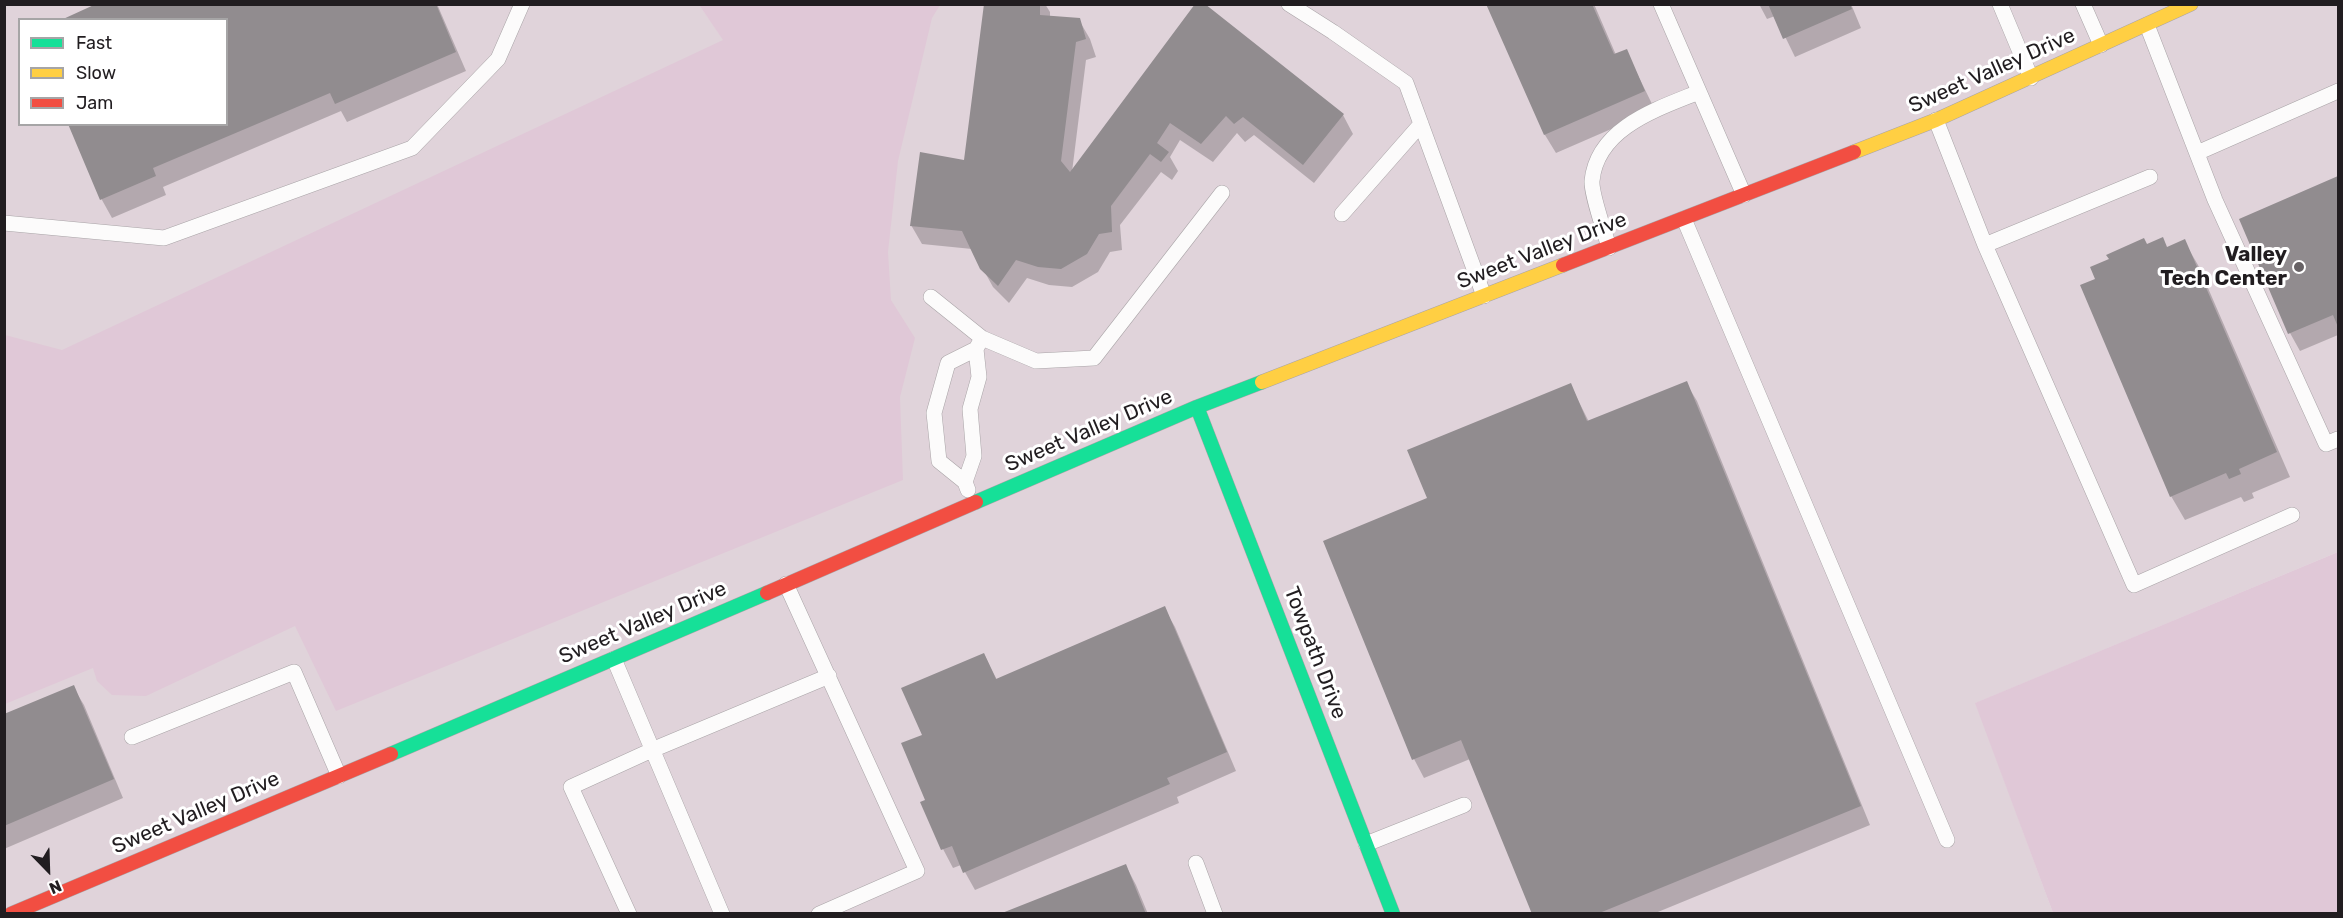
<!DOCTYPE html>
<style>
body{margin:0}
#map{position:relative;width:2343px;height:918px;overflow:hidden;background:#e8e2e5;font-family:Rubik,sans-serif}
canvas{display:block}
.frame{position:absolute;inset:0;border:6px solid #211d20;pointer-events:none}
.legend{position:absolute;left:18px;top:18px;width:210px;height:108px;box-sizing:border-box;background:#fff;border:2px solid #a6a5a6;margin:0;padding:8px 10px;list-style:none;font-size:18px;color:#211d20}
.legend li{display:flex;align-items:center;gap:12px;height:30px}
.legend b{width:30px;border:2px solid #a6a5a6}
.north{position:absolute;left:18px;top:840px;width:60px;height:60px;-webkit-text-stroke:4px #fff;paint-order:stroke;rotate:157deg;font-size:16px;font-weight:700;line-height:24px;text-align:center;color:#211d20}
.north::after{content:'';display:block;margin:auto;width:21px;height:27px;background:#211d20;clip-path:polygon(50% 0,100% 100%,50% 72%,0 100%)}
</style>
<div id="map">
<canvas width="2343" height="918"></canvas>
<div class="frame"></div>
<ul class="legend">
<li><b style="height:8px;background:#16e098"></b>Fast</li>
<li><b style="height:8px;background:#ffcf43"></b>Slow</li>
<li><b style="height:8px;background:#f24e42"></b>Jam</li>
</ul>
<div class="north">N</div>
</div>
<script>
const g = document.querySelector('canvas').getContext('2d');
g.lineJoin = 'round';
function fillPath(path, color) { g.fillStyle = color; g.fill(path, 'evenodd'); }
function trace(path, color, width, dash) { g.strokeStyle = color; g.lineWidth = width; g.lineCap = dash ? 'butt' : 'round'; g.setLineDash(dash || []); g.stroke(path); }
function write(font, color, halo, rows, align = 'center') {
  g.font = font + ' Rubik,sans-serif'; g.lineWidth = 6; g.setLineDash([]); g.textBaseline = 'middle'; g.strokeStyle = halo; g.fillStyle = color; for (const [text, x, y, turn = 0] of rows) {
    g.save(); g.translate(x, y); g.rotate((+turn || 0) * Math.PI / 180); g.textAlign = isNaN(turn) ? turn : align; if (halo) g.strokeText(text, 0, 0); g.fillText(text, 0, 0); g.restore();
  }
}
fillPath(new Path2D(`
 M815,4L2338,5V552L1976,703L2053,913L5,914V5H699L724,40ZM20,20H226V124H20Z`), '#e0d3da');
fillPath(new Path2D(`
 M699,5H940L932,18L898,161L888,252L891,300L915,338L900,397L903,480L336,711L295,626L146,696L112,695L97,681L93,668L5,704V335L62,350L723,40Z
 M2338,552V913H2053L1975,703Z`), '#e0c8d7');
fillPath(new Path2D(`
 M100,4H437L466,71L347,122L341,111L163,187L166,195L112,218L102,200L69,124H226V20Z
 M986,4H1045L1050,12V18L1079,20L1090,39L1096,57L1086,60L1072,172L1197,4L1343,115L1353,134L1314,183L1254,135L1245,142L1237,133L1213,162L1180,140L1170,157L1178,171L1172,180L1161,172L1120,225L1122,250L1110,252L1098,272L1072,287L1049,285L1027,278L1009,303L993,287L972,249L922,244L911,225L965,162Z
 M1488,4H1594L1616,55L1626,51L1655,110L1556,153L1545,135Z
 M1759,4H1851L1861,28L1795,57L1775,16L1767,19Z
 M2338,178V335L2300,351L2290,333L2241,220Z
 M2184,241L2198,265L2290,477L2252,493L2254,498L2244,502L2241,497L2185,520L2171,496L2097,280L2147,245L2168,248Z
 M1686,383L1697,401L1870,825L1653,914H1533L1470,759L1424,778L1414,759L1429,499L1570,384L1589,422Z
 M1164,608L1175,627L1236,771L1177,797L1179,803L975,890L961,865L953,868L943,849L922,803L927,800L924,735L984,654L997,680Z
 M73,687L84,705L123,798L4,849V716Z
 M1126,866L1136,885L1148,914H1006Z`), '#0003');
fillPath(new Path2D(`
 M96,4H436L456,52L335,104L330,93L153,168L156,176L100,200L68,124H226V20H61Z
 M984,4H1040V15L1080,18L1086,39L1076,42L1061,161L1070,172L1195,4H1205L1344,114L1303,165L1243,117L1234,124L1226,116L1201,144L1170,123L1157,143L1169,152L1161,162L1150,154L1111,206L1112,232L1099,234L1087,254L1061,269L1038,267L1016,260L998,286L980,269L962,231L910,226L920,152L964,160Z
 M1486,4H1592L1614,54L1627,49L1645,91L1544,135Z
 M1768,4H1850L1852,9L1783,39Z
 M2338,176V327L2333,315L2288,334L2239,219Z
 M2163,237L2167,247L2185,239L2277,452L2239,469L2241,474L2229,479L2226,473L2170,497L2080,285L2095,279L2090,267L2109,259L2106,255L2144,238L2147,244Z
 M1687,381L1861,806L1597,914H1532L1461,740L1412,760L1323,541L1427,498L1407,450L1571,383L1587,421Z
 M1165,606L1227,752L1167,778L1170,784L963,873L952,846L941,850L920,802L925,800L901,743L922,735L901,688L984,653L996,679Z
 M74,685L114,779L4,826V714Z
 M1126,864L1146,914H1002V913Z`), '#918c8f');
const lane = new Path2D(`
 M1289,4L1333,32L1406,83L1484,296
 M1661,4L1744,195
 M2000,4L2031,78
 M2083,4L2101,45
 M2147,25L2215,200L2326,444L2338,439
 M1936,120L1985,245L2134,585L2292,515
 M2197,153L2338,91
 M1342,214L1421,124
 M1684,219L1947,840
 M4,223L164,238L412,148L498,59L522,4
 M1985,245L2150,177
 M1609,248C1605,232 1591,194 1592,181C1597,128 1657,109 1699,92
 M931,297L982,338
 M965,482L974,456L970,409L979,377L976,349L982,338L1036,361L1094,358L1222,193
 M968,490L965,482L939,461L934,413L948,363L976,349
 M786,584L917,871L819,914
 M614,659L722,914
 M132,737L294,672L339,776
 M1366,844L1464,805
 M1196,863L1215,914
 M629,914L571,787L652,750L829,676`);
const fast = new Path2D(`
 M1197,407L1393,914
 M976,502L1197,407L1262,382
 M391,754L767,593`);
const slow = new Path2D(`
 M1854,152L1936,120L2191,4
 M1262,382L1563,265`);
const jam = new Path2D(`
 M1563,265L1854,152
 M767,593L976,502
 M11,914L391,754`);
trace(lane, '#a9a4a7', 16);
trace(fast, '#a9a4a7', 15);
trace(slow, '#a9a4a7', 15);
trace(jam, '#a9a4a7', 15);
trace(lane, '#fcfbfb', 15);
trace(fast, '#16e098', 14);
trace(slow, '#ffcf43', 14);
trace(jam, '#f24e42', 14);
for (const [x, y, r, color] of [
 [2299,267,6,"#676265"]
]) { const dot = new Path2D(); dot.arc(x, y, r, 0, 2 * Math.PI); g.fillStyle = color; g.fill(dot); trace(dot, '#fff', 2); }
write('21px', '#211d20', '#fff', [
 ["Sweet Valley Drive",1992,71,-24],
 ["Sweet Valley Drive",1542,251,-21],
 ["Sweet Valley Drive",1089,431,-23],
 ["Sweet Valley Drive",643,623,-23],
 ["Towpath Drive",1315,653,69],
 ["Sweet Valley Drive",196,813,-23]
]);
write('bold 21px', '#211d20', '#fff', [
 ["Valley",2287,255],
 ["Tech Center",2287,279]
], 'right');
</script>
